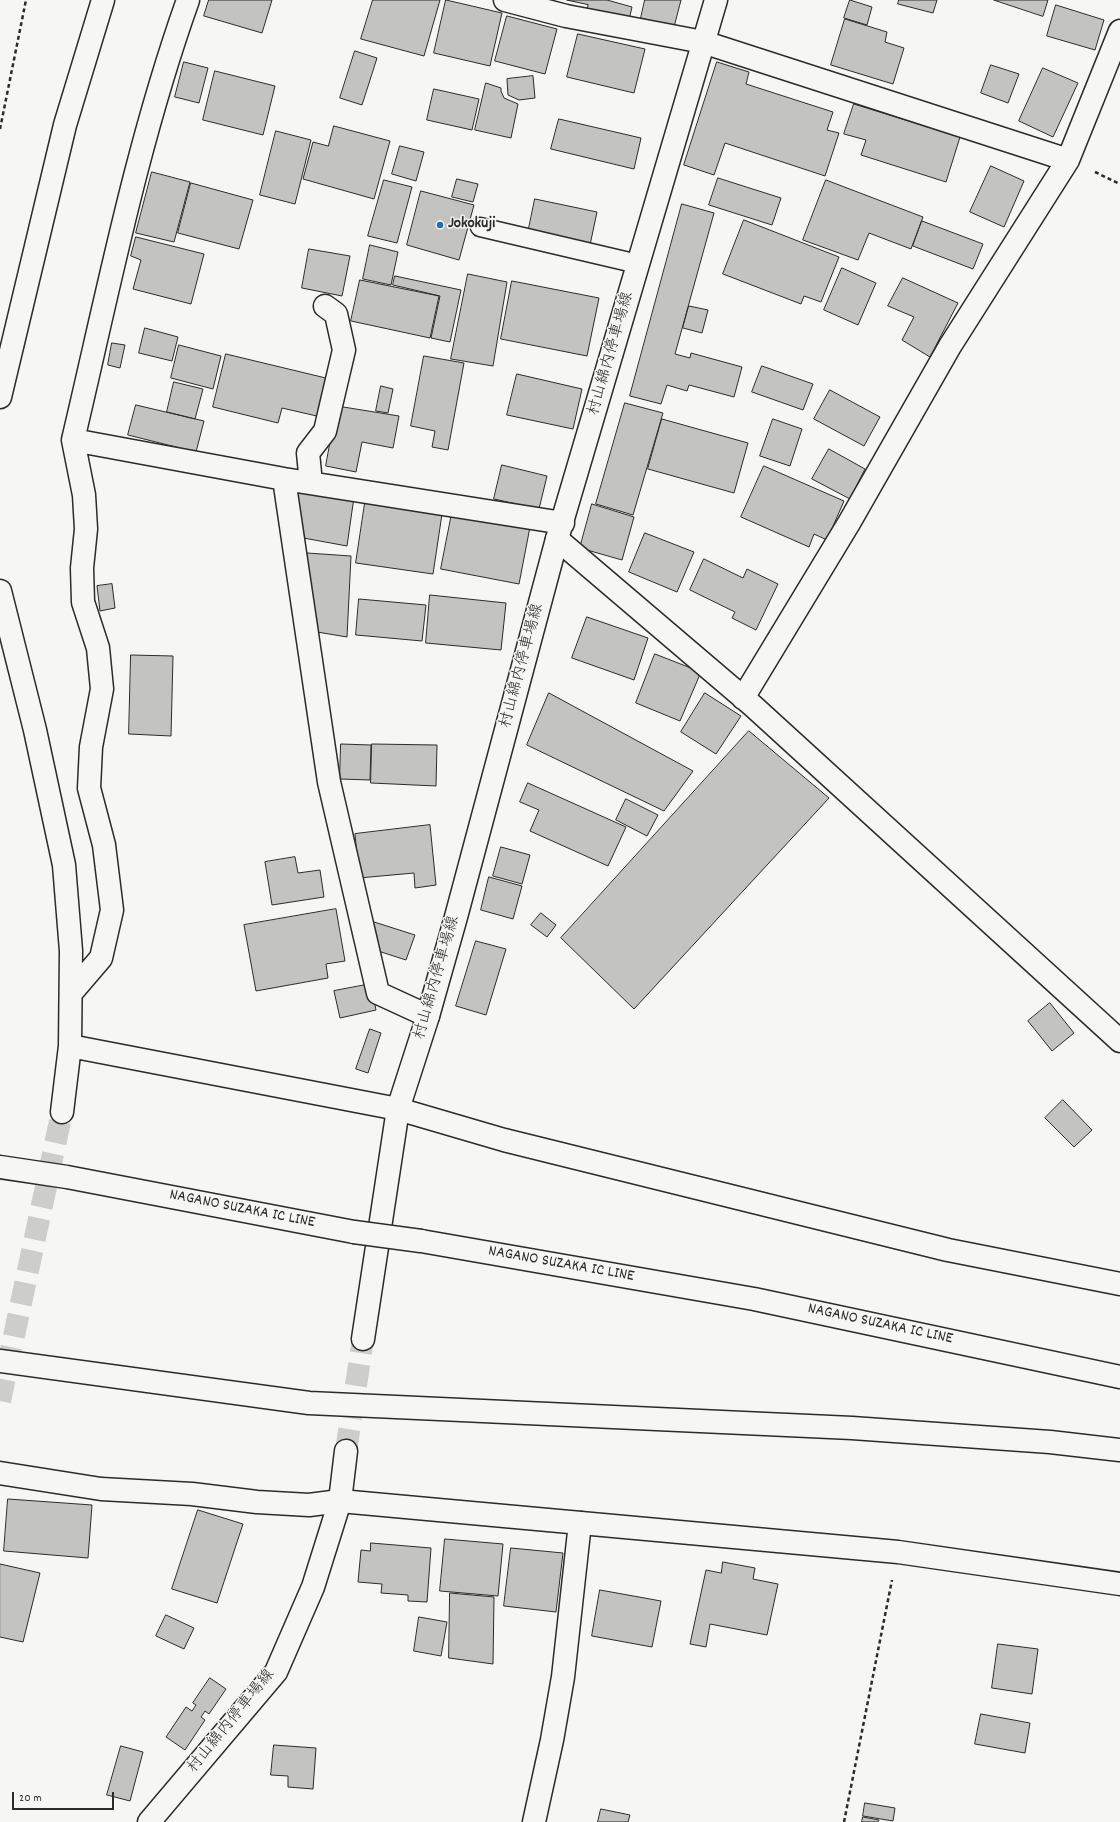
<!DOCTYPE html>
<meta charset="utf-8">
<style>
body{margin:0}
#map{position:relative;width:1120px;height:1822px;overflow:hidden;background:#f6f6f2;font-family:Dekko,sans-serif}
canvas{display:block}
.scale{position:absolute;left:12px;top:1792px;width:102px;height:18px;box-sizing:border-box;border:2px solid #2b2b2b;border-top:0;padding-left:5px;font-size:12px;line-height:14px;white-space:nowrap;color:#2b2b2b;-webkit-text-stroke:3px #f6f6f2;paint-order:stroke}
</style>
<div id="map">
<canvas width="1120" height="1822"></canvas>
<div class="scale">20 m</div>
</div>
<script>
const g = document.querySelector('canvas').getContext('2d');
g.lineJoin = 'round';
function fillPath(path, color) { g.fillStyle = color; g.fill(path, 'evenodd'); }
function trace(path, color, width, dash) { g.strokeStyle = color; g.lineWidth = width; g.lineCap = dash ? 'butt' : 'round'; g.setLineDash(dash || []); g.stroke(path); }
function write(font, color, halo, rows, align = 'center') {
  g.font = font + ' Dekko,"Klee One",sans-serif'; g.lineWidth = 3; g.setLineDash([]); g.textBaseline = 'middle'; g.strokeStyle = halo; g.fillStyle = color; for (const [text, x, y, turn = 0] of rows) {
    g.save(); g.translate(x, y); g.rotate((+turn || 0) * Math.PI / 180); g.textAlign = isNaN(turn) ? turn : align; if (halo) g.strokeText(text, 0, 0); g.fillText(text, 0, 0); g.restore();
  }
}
const building = new Path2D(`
 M209,0H272L262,33L204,16Z
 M373,0H440L424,56L361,39Z
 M446,0L502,13L490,66L434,53Z
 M567,0H607L632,7L628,24L586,13L588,5Z
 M645,0H681L674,27L641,18Z
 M850,0L872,7L867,25L844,18Z
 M899,0H937L933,13L898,4Z
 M994,0H1048L1043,16Z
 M1056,5L1104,20L1095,50L1047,36Z
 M507,16L557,29L545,74L495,61Z
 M845,19L887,32L885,42L904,48L893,84L831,65Z
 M578,34L645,49L634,93L567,77Z
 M355,51L377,58L362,105L340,98Z
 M184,62L208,68L199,103L175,97Z
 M717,62L749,72L746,84L833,112L827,130L839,133L825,176L725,143L714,175L684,165Z
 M991,65L1019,74L1008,103L981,93Z
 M1043,68L1078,83L1053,137L1019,121Z
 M215,71L275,86L263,135L203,120Z
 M533,76L535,98L519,100L508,95L507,79Z
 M486,83L501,88V91L504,98L518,104L511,138L475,130Z
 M434,89L479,99L472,130L427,120Z
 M854,104L960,137L946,182L861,155L866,140L844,134Z
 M559,119L641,138L634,169L551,149Z
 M334,126L390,141L374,199L303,179L313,142L328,146Z
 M276,131L311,140L295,204L260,195Z
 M400,146L424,152L416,181L392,174Z
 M991,166L1024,181L1004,227L970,212Z
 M152,172L190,182L174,242L136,233Z
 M718,178L781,198L772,225L709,205Z
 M457,179L478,184L473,202L452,197Z
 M384,180L412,187L397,243L368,236Z
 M826,180L923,217L911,249L869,233L858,260L803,240Z
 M191,183L253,200L239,249L178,233Z
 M421,191L474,205L459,260L407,245Z
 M535,199L597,212L590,245L528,233Z
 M682,204L714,213L675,354L690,358L691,353L742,367L734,397L689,385L687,391L667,385L661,404L630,396Z
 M744,220L839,257L821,302L804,296L801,304L723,274Z
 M922,221L983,244L973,269L913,246Z
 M136,237L204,254L191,304L133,289L141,260L131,256Z
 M370,245L398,252L391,285L363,279Z
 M309,249L350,256L342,296L302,288Z
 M842,268L876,283L858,325L824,310Z
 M468,274L507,282L493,366L451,359Z
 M395,276L461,290L450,342L431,338L440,296L393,285Z
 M903,278L958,303L930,357L902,340L914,317L888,306Z
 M360,280L439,296L430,338L351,321Z
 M512,281L599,298L587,356L501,339Z
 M689,306L708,310L702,333L683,328Z
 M145,328L178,337L172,361L139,353Z
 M112,343L125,345L120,368L108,365Z
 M179,345L221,356L213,389L171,378Z
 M226,354L330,379L321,417L282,408L278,423L213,407Z
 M424,356L464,363L448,450L432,447L435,431L411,426Z
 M762,366L813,384L803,410L752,392Z
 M517,374L582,389L573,429L507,415Z
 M174,382L203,389L195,419L167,412Z
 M381,386L393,389L388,413L376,411Z
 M830,390L880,417L864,446L814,419Z
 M625,403L663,413L633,515L596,504Z
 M136,405L204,421L196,452L128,435Z
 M337,406L399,416L393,448L362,442L356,472L326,466Z
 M662,419L748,443L734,493L648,469Z
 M773,419L802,429L790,466L760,456Z
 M829,449L865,469L850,499L812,479Z
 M502,465L547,476L539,509L494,499Z
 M764,466L844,501L827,540L814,534L809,547L741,517Z
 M297,490L354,497L347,546L298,537Z
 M365,503L442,514L433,574L356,563Z
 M592,504L634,517L622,560L580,548Z
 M452,513L530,527L519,584L441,569Z
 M645,533L694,552L677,592L629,572Z
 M307,553L351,556L347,637L317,632Z
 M704,559L743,578L747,569L778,584L756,630L732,618L735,612L690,590Z
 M112,584L115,608L100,611L97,586Z
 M430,595L506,603L501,650L426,643Z
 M359,599L426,605L422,641L356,635Z
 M587,617L648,638L634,680L572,658Z
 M655,654L701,672L680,721L636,703Z
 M131,655L173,656L171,736L129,734Z
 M549,693L693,771L664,811L527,745Z
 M705,693L741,716L716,754L681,732Z
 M749,731L829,798L634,1009L561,938Z
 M341,744L371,745L370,780L340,779Z
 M372,744L437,745L436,786L371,783Z
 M528,783L626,827L608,866L530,831L539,810L520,802Z
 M626,799L658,815L647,836L616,820Z
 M430,825L436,885L415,888L414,873L359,878L355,834Z
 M501,847L530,855L522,884L493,876Z
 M295,857L298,873L320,870L324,897L272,905L265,862Z
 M489,877L522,886L513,919L481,910Z
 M336,909L345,961L326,964L328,978L256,991L244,925Z
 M541,913L556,925L547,937L531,925Z
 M371,921L415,935L406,960L372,949Z
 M476,941L506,949L486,1015L456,1006Z
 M371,984L376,1010L340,1018L334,991Z
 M1050,1003L1074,1033L1052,1051L1028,1021Z
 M370,1029L381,1033L368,1073L356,1069Z
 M1063,1100L1092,1130L1074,1147L1045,1118Z
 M8,1499L92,1505L88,1558L4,1551Z
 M198,1510L243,1524L217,1603L172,1589Z
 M445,1539L503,1544L498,1596L440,1591Z
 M371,1543L431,1548L427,1602L408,1601V1595L381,1593L382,1584L358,1582L361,1550L370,1551Z
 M511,1548L563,1553L556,1612L504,1606Z
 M723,1562L755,1568L753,1579L778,1584L767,1635L710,1624L706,1647L690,1644L706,1570L721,1573Z
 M0,1564L40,1573L23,1642L0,1637Z
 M600,1590L661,1601L652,1647L592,1636Z
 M450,1593L494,1597L493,1664L449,1658Z
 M166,1615L194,1628L184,1649L156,1636Z
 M419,1617L447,1622L441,1656L414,1651Z
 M998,1644L1038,1649L1032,1694L992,1688Z
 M210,1678L226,1689L209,1714L205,1711L201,1717L205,1720L185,1750L166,1737L186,1707L192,1711L196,1705L193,1703Z
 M981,1714L1030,1723L1025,1753L975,1744Z
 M274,1745L316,1748L313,1789L288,1787V1776L271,1775Z
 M121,1746L143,1752L130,1801L107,1795Z
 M865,1803L895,1808L893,1821L863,1816Z
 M601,1809L630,1815L628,1822H598Z
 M863,1817L879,1820L878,1822H862Z`);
fillPath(building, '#c3c3c0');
trace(building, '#2b2b2b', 1);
trace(new Path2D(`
 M0,1401L62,1112`), '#cdcdca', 22, [22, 11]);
trace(new Path2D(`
 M346,1451L363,1339`), '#cdcdca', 22, [22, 11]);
const service = new Path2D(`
 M480,227L638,264`);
const minor = new Path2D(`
 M188,0C137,143 108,292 73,440L284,479L563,523
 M505,0L566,16L703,42L1068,160
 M0,397L65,125L103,0
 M284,479L329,782L378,993L428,1016
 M311,483L308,453L325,431L344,350L336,314L325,306
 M557,539L753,706L1120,1041
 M0,591L35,730L64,865L71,951L70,1046L62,1112
 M743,698L849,523L950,346L1068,160L1120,31
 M71,993L101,958L112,910L104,845L89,788L91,747L102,689L98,648L83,602L82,568L86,529L84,495L73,440
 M70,1046L398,1109
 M0,1473L101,1489L192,1494L257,1502L309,1505L340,1501
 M534,1822L552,1740L563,1677L580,1523`);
const tertiary = new Path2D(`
 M398,1109L504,1140L948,1250L1120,1284
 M340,1501L898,1552L1120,1584`);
const secondary = new Path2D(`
 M363,1339L398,1109L428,1016L456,917L557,539L716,0
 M149,1822L276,1672L313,1587L340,1501L346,1451`);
const primary = new Path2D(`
 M0,1167L67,1177L354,1232
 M421,1241L754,1299L1120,1377
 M0,1361L309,1403L852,1428L1050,1442L1120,1450`);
trace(service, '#2b2b2b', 21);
trace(minor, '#2b2b2b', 25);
trace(tertiary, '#2b2b2b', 25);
trace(secondary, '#2b2b2b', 25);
trace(primary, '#2b2b2b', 25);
trace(new Path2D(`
 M0,129L26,0
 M1095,172L1120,184
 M844,1822L892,1580`), '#2b2b2b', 2.5, [4, 3]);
trace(service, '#f6f6f2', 18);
trace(minor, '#f6f6f2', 22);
trace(tertiary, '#f6f6f2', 22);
trace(secondary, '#f6f6f2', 22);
trace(primary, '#f6f6f2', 22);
const primaryBridge = new Path2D(`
 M354,1232L421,1241`);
trace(primaryBridge, '#2b2b2b', 25, []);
trace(primaryBridge, '#f6f6f2', 22);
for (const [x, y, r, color] of [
 [440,225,4,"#1f6fb2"]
]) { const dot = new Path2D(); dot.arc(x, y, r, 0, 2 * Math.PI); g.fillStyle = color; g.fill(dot); trace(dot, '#f6f6f2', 1.5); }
write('bold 16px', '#2b2b2b', '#f6f6f2', [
 ["Jokokuji",448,225]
], 'left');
write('16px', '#2b2b2b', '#f6f6f2', [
 ["村山綿内停車場線",612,354,-74],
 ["村山綿内停車場線",523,666,-75],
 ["村山綿内停車場線",438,978,-74],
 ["NAGANO SUZAKA IC LINE",242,1210,11],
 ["NAGANO SUZAKA IC LINE",561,1265,10],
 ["NAGANO SUZAKA IC LINE",880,1325,12],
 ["村山綿内停車場線",232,1722,-51]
]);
</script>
